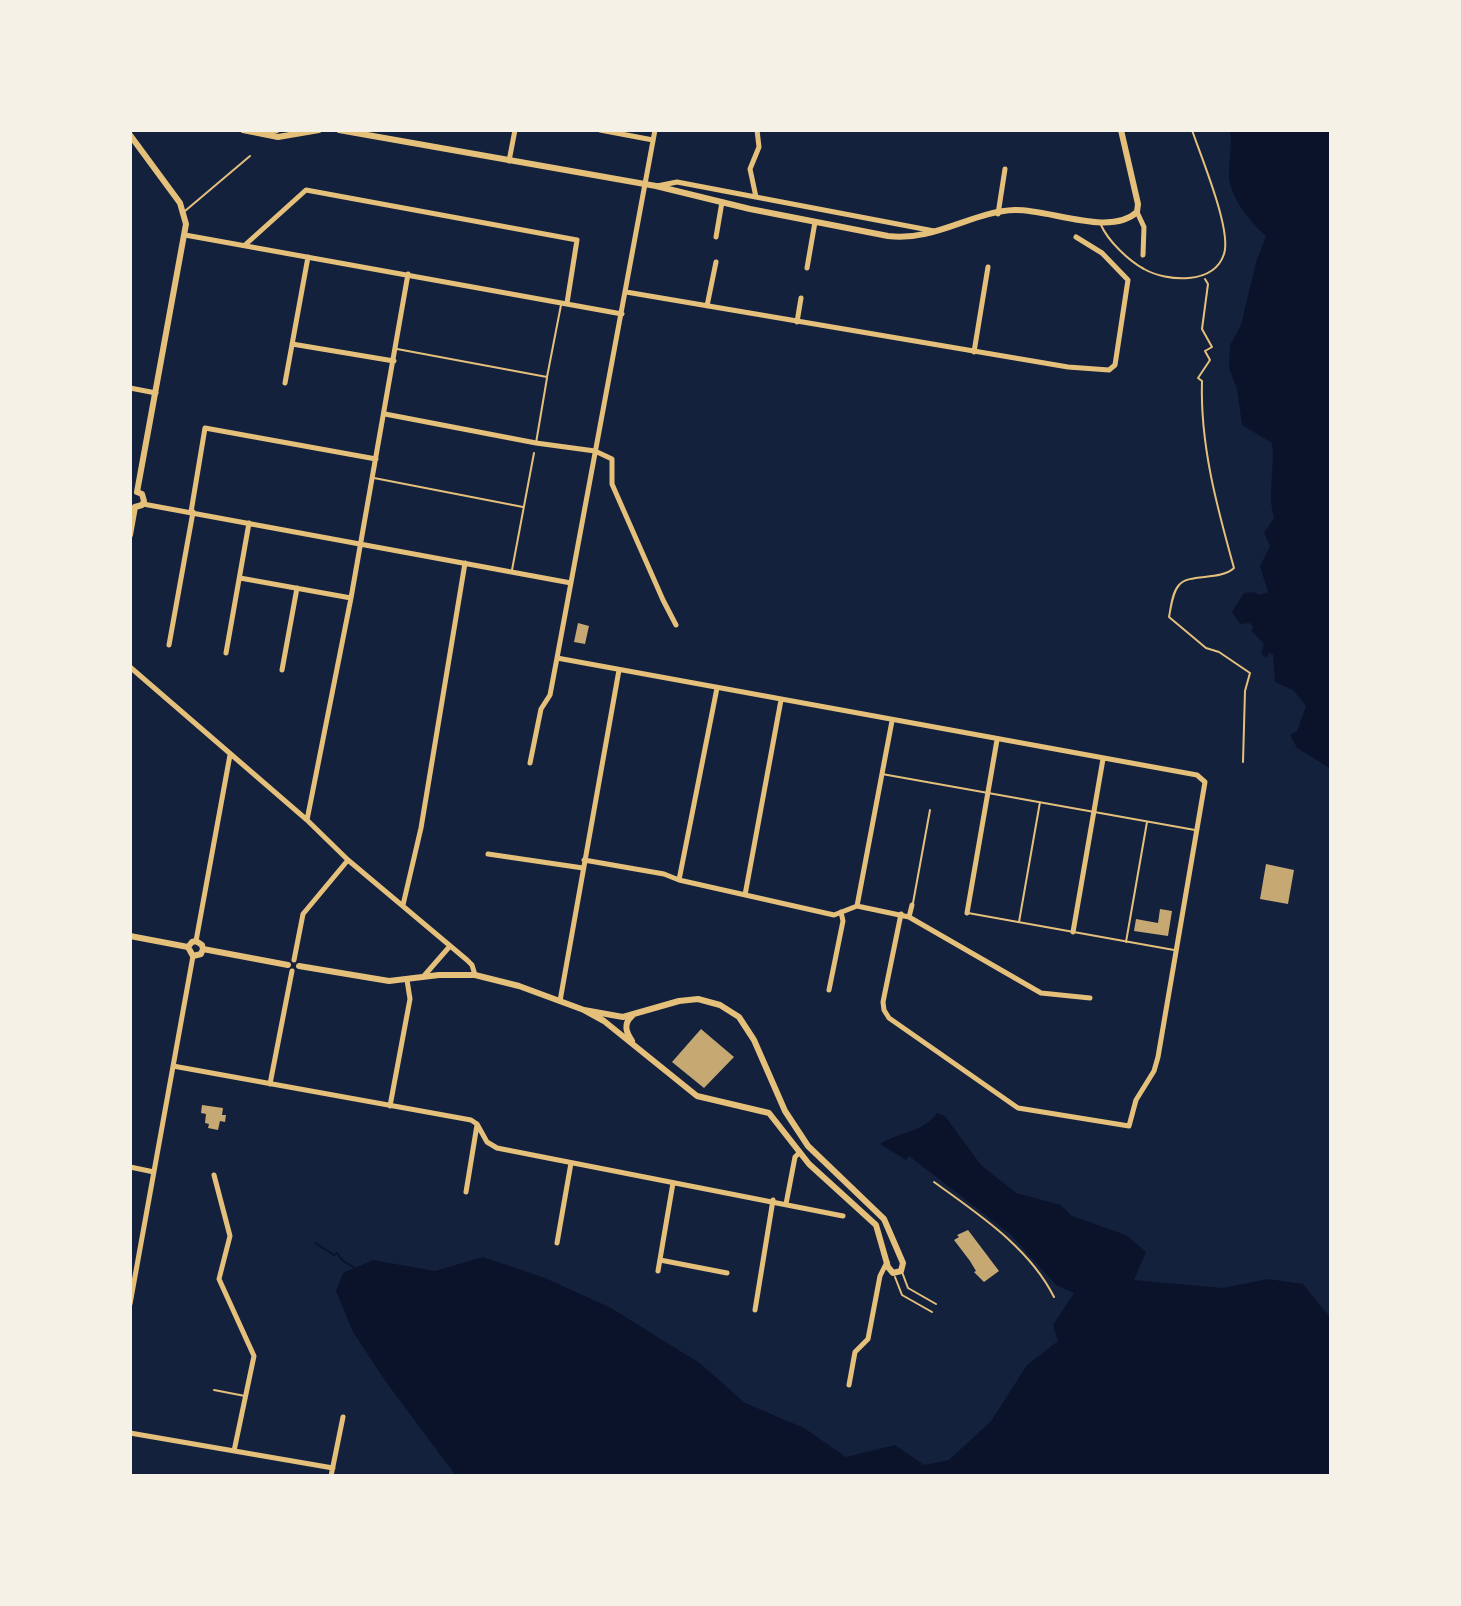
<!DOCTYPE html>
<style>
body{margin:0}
#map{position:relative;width:1461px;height:1606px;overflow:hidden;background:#14213d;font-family:"PT Sans",sans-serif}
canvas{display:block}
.frame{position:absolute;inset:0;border:132px solid #f6f1e7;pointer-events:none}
</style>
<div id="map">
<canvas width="1461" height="1606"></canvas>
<div class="frame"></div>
</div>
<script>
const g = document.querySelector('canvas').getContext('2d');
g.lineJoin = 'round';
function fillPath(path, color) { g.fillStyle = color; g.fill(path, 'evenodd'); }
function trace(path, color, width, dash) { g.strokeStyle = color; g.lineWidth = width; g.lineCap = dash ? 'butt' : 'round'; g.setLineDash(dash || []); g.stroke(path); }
fillPath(new Path2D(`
 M1230,130H1331V769L1297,748L1290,735L1297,731L1306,706L1293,690L1275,682L1273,654L1269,653L1266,658L1261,653L1264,644L1251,630L1253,628L1250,623L1240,624L1232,612L1244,593L1254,592L1260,595L1268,592L1260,566L1270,546L1264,533L1274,518C1267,493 1275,468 1272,443L1242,425L1237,389L1229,368L1230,345L1241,325L1256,262L1266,236C1250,222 1230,198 1229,176C1229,160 1232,146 1230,130Z
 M937,1113L945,1116L981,1165L1016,1193L1061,1205L1072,1216L1126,1235L1146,1252L1134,1280L1223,1288L1268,1279L1303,1284L1331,1318V1476H456L386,1382L353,1332L336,1291L343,1273L373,1260L435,1271L483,1257L545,1278L611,1308L701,1364L745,1403L804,1428L846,1457L895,1445L924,1465L949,1460L991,1421L1027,1365L1058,1341L1053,1325L1074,1293L1056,1285L1010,1234L909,1156L906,1160L880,1144C900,1131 922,1133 937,1113Z`), '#0b132b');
trace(new Path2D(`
 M315,1243L334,1255L337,1253L343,1261L355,1268`), '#0b132b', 2);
fillPath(new Path2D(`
 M578,623L589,626L585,644L574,642Z
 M1266,864L1294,870L1288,904L1260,899Z
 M1160,909L1172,911L1168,936L1134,931L1136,919L1158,923Z
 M701,1029L734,1057L704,1088L672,1062Z
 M202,1105L223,1108L222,1115H226L225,1122L220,1121L218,1130L208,1128L209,1124L205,1123L206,1114L201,1113Z
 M968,1230L999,1271L984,1282L974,1272L976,1271L970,1261L954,1240L959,1237L957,1235Z`), '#c6a872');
trace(new Path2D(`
 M1205,279L1208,284L1202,329L1212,347L1205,351L1210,360L1198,378L1202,381C1200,445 1217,507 1234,568C1220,581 1189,573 1179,585C1172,593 1171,607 1169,617L1206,648L1219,652L1250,673L1245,691L1243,762
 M934,1182C978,1214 1029,1247 1054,1297`), '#e5c07b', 2);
trace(new Path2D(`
 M185,211L250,156
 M1101,225C1108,241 1129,261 1144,269C1167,282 1214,285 1224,254C1232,230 1201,157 1192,130
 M397,349L547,377L561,305
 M536,443L547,378
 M374,478L523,507
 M512,570L534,453
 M882,774L1195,830
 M913,903L930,810
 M968,913L1174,950
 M1019,922L1040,802
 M1126,942L1147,822
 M902,1272L908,1288L936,1304
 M895,1277L902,1295L932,1312
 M214,1390L245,1396`), '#e5c07b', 2);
trace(new Path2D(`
 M600,130L653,140
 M509,161L515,130
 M657,186L677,182L934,231
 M756,197L750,169L759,147L757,130
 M1137,212L1144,227L1143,255
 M998,214L1005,169
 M185,235L622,314
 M716,237L722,202
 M245,245L306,190L577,240L567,303
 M807,268L815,222
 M626,292L1068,367L1109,370L1115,365L1128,280L1102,253L1076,237
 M707,306L716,262
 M797,322L801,298
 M292,344L394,361
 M974,352L988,267
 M285,383L308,257
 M130,388L156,393
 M385,414L536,443L595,451L612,459V484L663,600L676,625
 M143,504L571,583
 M191,512L205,428L376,459
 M240,578L351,598
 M169,645L193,512
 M226,653L249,523
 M557,658L1197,775L1205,782L1158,1057L1154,1071L1136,1100L1129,1126L1018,1108L889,1018L884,1010L883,1002L901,914
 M130,667L307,820L348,860L467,960L472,965L475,975
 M282,670L297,588
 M530,763L541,709L550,695L557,658L655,130
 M307,820L351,598L408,274
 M488,854L583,868
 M584,860L664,874L679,880L834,915L857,906L892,721
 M679,880L717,688
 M745,895L781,700
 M403,905L421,828L465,563
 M857,906L909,917L1041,993L1090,998
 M967,913L997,740
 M909,917L912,905
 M1073,932L1103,759
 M196,941L230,755
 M294,960L303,914L348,860
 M423,977L450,946
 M829,990L843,921L841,912
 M560,1001L619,670
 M173,1066L471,1120L477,1124
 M270,1084L292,971
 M390,1106L410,999L407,980
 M477,1124L487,1142L497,1148L843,1216
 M130,1167L154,1172
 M214,1175L230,1236L219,1279L254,1356L234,1451
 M466,1192L477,1125
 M786,1204L795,1157L800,1152
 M557,1243L571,1163
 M660,1260L727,1273
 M658,1271L673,1183
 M130,1304L193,956
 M755,1310L773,1200
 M849,1385L855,1352L868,1339L880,1276L887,1262
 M130,1433L333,1468
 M331,1476L343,1417`), '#e5c07b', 5);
trace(new Path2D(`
 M130,936L188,947
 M188,947L193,956L201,954L203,949
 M188,947L192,942L196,941L202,945L203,949
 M203,949L288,965
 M299,966L389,981L439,975H475L519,986L584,1010L604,1021L697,1096L769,1113L809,1164L876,1225L888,1267L893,1273L901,1271L903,1263L884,1219L808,1146L785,1111L754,1040L739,1017L720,1005L698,999L679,1001L623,1017L584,1010
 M632,1016C623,1024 626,1032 632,1041`), '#e5c07b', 6);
trace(new Path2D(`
 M243,130L278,137L319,130
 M339,130L656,186L750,209L888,236C934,242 973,211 1015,210C1049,209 1110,237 1137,212L1138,204L1121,130
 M264,132L277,130
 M130,135L180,203L186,224L137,492
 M135,507L142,505L144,501L142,494L137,492
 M130,535L135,507`), '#e5c07b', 6);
</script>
